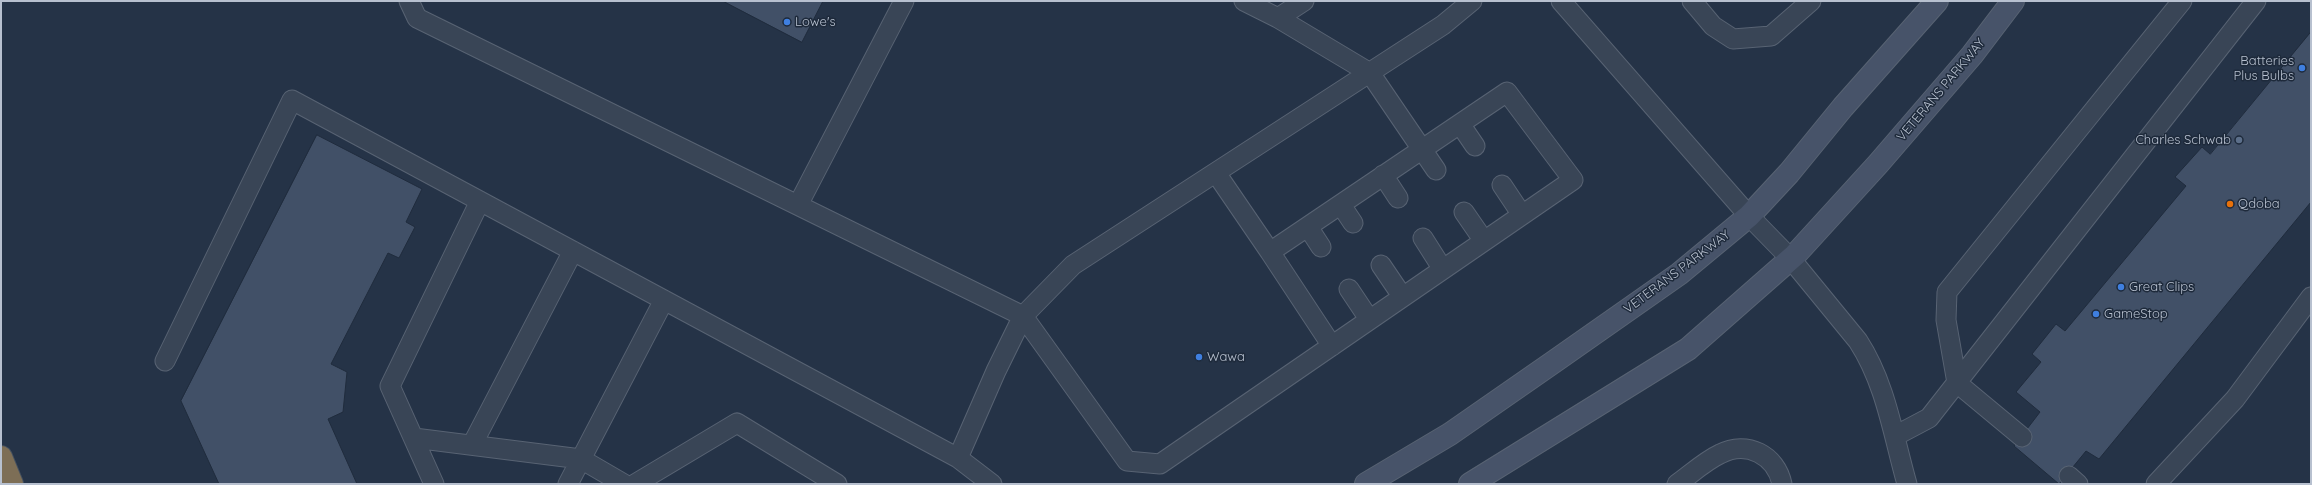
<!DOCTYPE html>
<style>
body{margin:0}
#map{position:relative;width:2312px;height:485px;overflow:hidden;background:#253347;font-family:Quicksand,sans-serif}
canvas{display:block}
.frame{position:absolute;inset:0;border:2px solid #b7c0cf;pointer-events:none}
</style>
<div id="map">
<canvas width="2312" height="485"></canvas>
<div class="frame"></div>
</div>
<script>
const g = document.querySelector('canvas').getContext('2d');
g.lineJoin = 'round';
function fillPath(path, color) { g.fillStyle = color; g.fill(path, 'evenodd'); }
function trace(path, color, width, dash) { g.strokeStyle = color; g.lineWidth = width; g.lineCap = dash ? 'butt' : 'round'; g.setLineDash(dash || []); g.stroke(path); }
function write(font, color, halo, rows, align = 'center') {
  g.font = font + ' Quicksand,sans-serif'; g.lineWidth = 3; g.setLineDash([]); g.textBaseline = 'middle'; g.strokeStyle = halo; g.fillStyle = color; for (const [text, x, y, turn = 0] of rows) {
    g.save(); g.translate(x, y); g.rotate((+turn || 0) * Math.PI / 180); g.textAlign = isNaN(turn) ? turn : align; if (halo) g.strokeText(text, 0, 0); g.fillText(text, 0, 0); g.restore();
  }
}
const building = new Path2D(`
 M723,1H823L802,42Z
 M2311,32V202L2099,459L2086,451L2059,484L2014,446L2040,412L2016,392L2041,362L2032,354L2056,324L2065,331L2186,186L2175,177L2202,147L2210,154Z
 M317,135L422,189L406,222L415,227L399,258L388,253L331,364L347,372L343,412L328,419L357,484H219L181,401Z`);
fillPath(building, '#415067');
trace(building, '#202c3d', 1);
const service = new Path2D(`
 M409,1L417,18L1023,316L1127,461L1160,464L1573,180L1507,92L1270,252L1216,173
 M1244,1L1278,18L1304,1
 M1561,1L1749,216L1790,258L1858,341C1886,384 1893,435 1907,484
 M1692,1L1713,26L1733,39L1771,36L1811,1
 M1278,18L1370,73L1436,170
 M1460,124L1475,146
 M1383,175L1398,198
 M1502,185L1522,215
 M798,205L904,1
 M1341,205L1353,223
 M1464,212L1484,241
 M1308,227L1321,247
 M1423,238L1442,268
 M1270,252L1332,346
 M1381,265L1402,296
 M1349,289L1369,319
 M165,361L292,100L958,458L992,484
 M1895,436L1929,418L2256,1
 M2022,437L1957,383L1946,320L1947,292L2182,1
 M414,438L581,459L624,484
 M472,445L573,251
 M958,458L996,371L1023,316L1073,265L1443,25L1472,1
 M2069,476L2078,484
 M434,484L390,386L480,201
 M568,484L664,300
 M635,484L737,423L837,484
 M1677,484C1691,474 1705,461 1720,454C1747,440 1776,455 1782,484
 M2156,484L2235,399L2311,297`);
const secondary = new Path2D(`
 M1366,484L1450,434L1555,361L1679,274L1749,216L1789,173L1843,107L1937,1
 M1470,484L1688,349L1795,255L1878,164L1972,55L2013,1`);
const motorway = new Path2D(`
 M1,457L12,484`);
trace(service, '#586373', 21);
trace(secondary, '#586373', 24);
trace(motorway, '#445060', 24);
trace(service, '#394556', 19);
trace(secondary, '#475369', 22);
trace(motorway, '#7d6e56', 22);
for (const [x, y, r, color] of [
 [787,22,4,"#3f7fe0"],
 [2302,68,4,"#3f7fe0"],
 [2239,140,4,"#5c6f8a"],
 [2230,204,4,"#e8710a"],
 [2121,287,4,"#3f7fe0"],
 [2096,314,4,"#3f7fe0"],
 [1199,357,4,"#3f7fe0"]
]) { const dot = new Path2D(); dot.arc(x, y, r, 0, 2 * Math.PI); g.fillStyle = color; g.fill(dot); trace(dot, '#1e2a3b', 1.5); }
write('13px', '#b7c0cf', '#1e2a3b', [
 ["Lowe's",795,22],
 ["Batteries",2294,61,"right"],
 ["Plus Bulbs",2294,76,"right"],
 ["Charles Schwab",2231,140,"right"],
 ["Qdoba",2238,204],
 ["Great Clips",2129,287],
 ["GameStop",2104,314],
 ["Wawa",1207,357]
], 'left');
write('13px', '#b7c0cf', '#1e2a3b', [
 ["VETERANS PARKWAY",1941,90,-50],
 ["VETERANS PARKWAY",1677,272,-37]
]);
</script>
